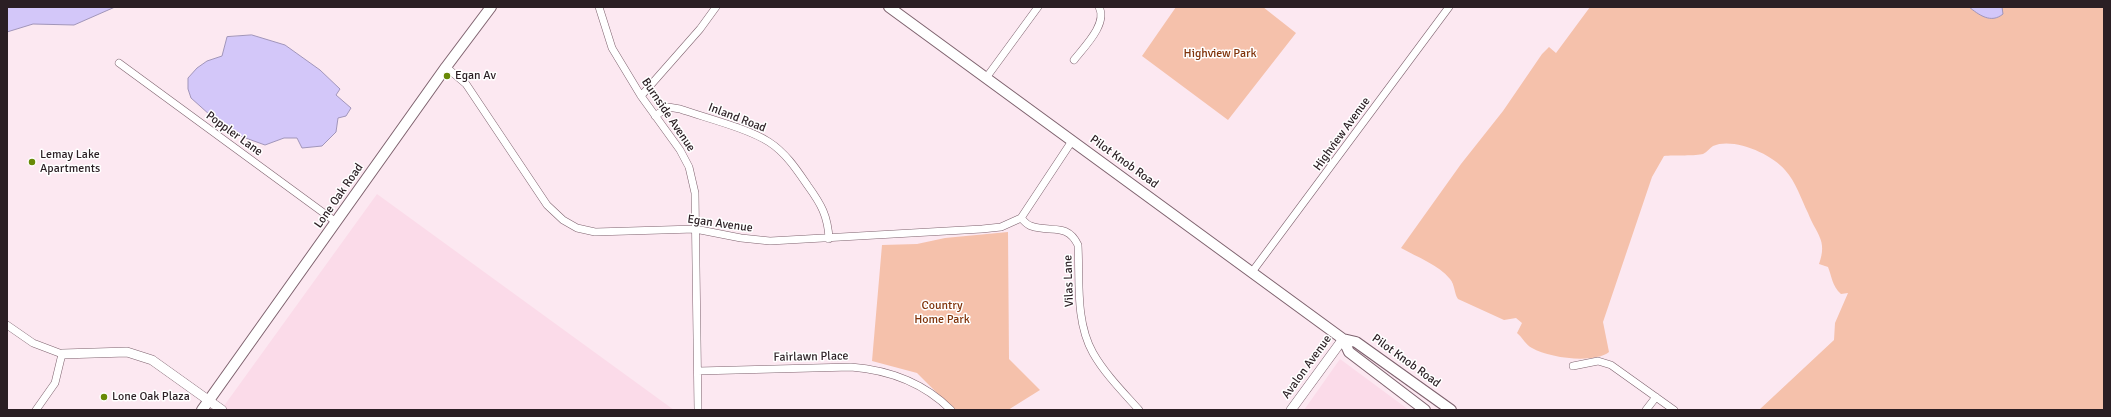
<!DOCTYPE html>
<style>
body{margin:0}
#map{position:relative;width:2111px;height:417px;overflow:hidden;background:#fce8f1;font-family:Signika,sans-serif}
canvas{display:block}
.frame{position:absolute;inset:0;border:8px solid #2b1f24;pointer-events:none}
</style>
<div id="map">
<canvas width="2111" height="417"></canvas>
<div class="frame"></div>
</div>
<script>
const g = document.querySelector('canvas').getContext('2d');
g.lineJoin = 'round';
function fillPath(path, color) { g.fillStyle = color; g.fill(path, 'evenodd'); }
function trace(path, color, width, dash) { g.strokeStyle = color; g.lineWidth = width; g.lineCap = dash ? 'butt' : 'round'; g.setLineDash(dash || []); g.stroke(path); }
function write(font, color, halo, rows, align = 'center') {
  g.font = font + ' Signika,sans-serif'; g.lineWidth = 3; g.setLineDash([]); g.textBaseline = 'middle'; g.strokeStyle = halo; g.fillStyle = color; for (const [text, x, y, turn = 0] of rows) {
    g.save(); g.translate(x, y); g.rotate((+turn || 0) * Math.PI / 180); g.textAlign = isNaN(turn) ? turn : align; if (halo) g.strokeText(text, 0, 0); g.fillText(text, 0, 0); g.restore();
  }
}
fillPath(new Path2D(`
 M377,194L674,410H221Z
 M1340,359L1409,410H1304Z`), '#fbdbe9');
fillPath(new Path2D(`
 M1176,7H1263L1296,33L1228,120L1142,56Z
 M1590,7H2104V410H1759L1834,340L1835,323L1848,293L1841,294C1832,286 1832,277 1828,267L1819,264C1828,240 1816,234 1808,213C1801,199 1796,182 1785,170C1772,154 1733,137 1713,146C1710,148 1707,152 1703,154C1697,156 1673,155 1664,156L1652,177L1603,322L1609,352C1594,364 1549,358 1532,348C1526,345 1522,337 1517,333L1522,323L1516,318L1504,320L1458,299C1454,293 1455,285 1450,279C1439,265 1417,257 1401,248L1461,164L1503,111L1542,54L1549,47L1556,53Z
 M1008,232L1009,359L1040,390L1008,410H954L917,373L872,361L882,245L917,244L945,238Z`), '#f5c1ab');
const water = new Path2D(`
 M7,7H115L74,25L33,24L7,32Z
 M1969,7H2002L2003,14C1991,24 1979,15 1969,7Z
 M252,35L285,45L320,70L340,89L336,95L351,108L346,116L338,118L336,132L322,146L302,148L297,138H284L265,145L229,132L191,98L188,89V78L197,68L207,61L222,56L227,37Z`);
fillPath(water, '#d3c7f9');
trace(water, '#a195b9', 1);
const minor = new Path2D(`
 M599,7L612,48L641,96L680,150L689,167L695,193L698,410
 M1074,60C1084,47 1108,24 1099,7
 M119,63L336,222
 M446,67L466,84L547,205L563,220L577,228L595,232L695,229L741,238L770,241L982,229L1001,227L1021,218
 M986,78L1038,7
 M641,96L700,29L716,7
 M655,116L668,107L680,109C706,118 747,128 769,142C786,153 797,170 808,186C821,204 828,216 829,239
 M1021,218C1024,221 1027,225 1031,226C1050,233 1067,222 1078,245C1080,280 1075,321 1093,353C1105,374 1123,392 1139,410
 M1021,218L1072,141
 M1252,272L1449,7
 M7,325L33,343L62,354L55,383L36,410
 M1573,366L1598,361L1611,365L1674,410
 M698,371L851,367C889,370 923,382 951,410
 M1646,410L1656,397`);
const tertiary = new Path2D(`
 M62,354L127,352L152,360L222,410
 M1291,410L1343,339`);
const secondary = new Path2D(`
 M889,7L1343,339L1356,342L1451,410
 M1343,339L1349,352L1425,410
 M202,410L446,67L491,7`);
trace(minor, '#7e626e', 8);
trace(tertiary, '#7e626e', 10);
trace(secondary, '#7e626e', 12);
trace(minor, '#fff', 7);
trace(tertiary, '#fff', 9);
trace(secondary, '#fff', 10);
for (const [x, y, r, color] of [
 [447,76,4,"#688906"],
 [32,162,4,"#688906"],
 [104,397,4,"#688906"]
]) { const dot = new Path2D(); dot.arc(x, y, r, 0, 2 * Math.PI); g.fillStyle = color; g.fill(dot); trace(dot, '#fff', 1.5); }
write('12px', '#80340b', '#fff', [
 ["Highview Park",1220,54],
 ["Country",942,306],
 ["Home Park",942,320]
]);
write('12px', '#2b1f24', '#fff', [
 ["Egan Av",455,76],
 ["Lemay Lake",40,155],
 ["Apartments",40,169],
 ["Lone Oak Plaza",112,397]
], 'left');
write('12px', '#2b1f24', '#fff', [
 ["Burnside Avenue",668,115,56],
 ["Inland Road",737,118,21],
 ["Poppler Lane",234,134,36],
 ["Highview Avenue",1342,134,-54],
 ["Pilot Knob Road",1124,162,36],
 ["Lone Oak Road",339,196,-55],
 ["Egan Avenue",720,224,8],
 ["Vilas Lane",1069,281,-92],
 ["Fairlawn Place",811,357,-1],
 ["Pilot Knob Road",1406,361,36],
 ["Avalon Avenue",1307,367,-54]
]);
</script>
